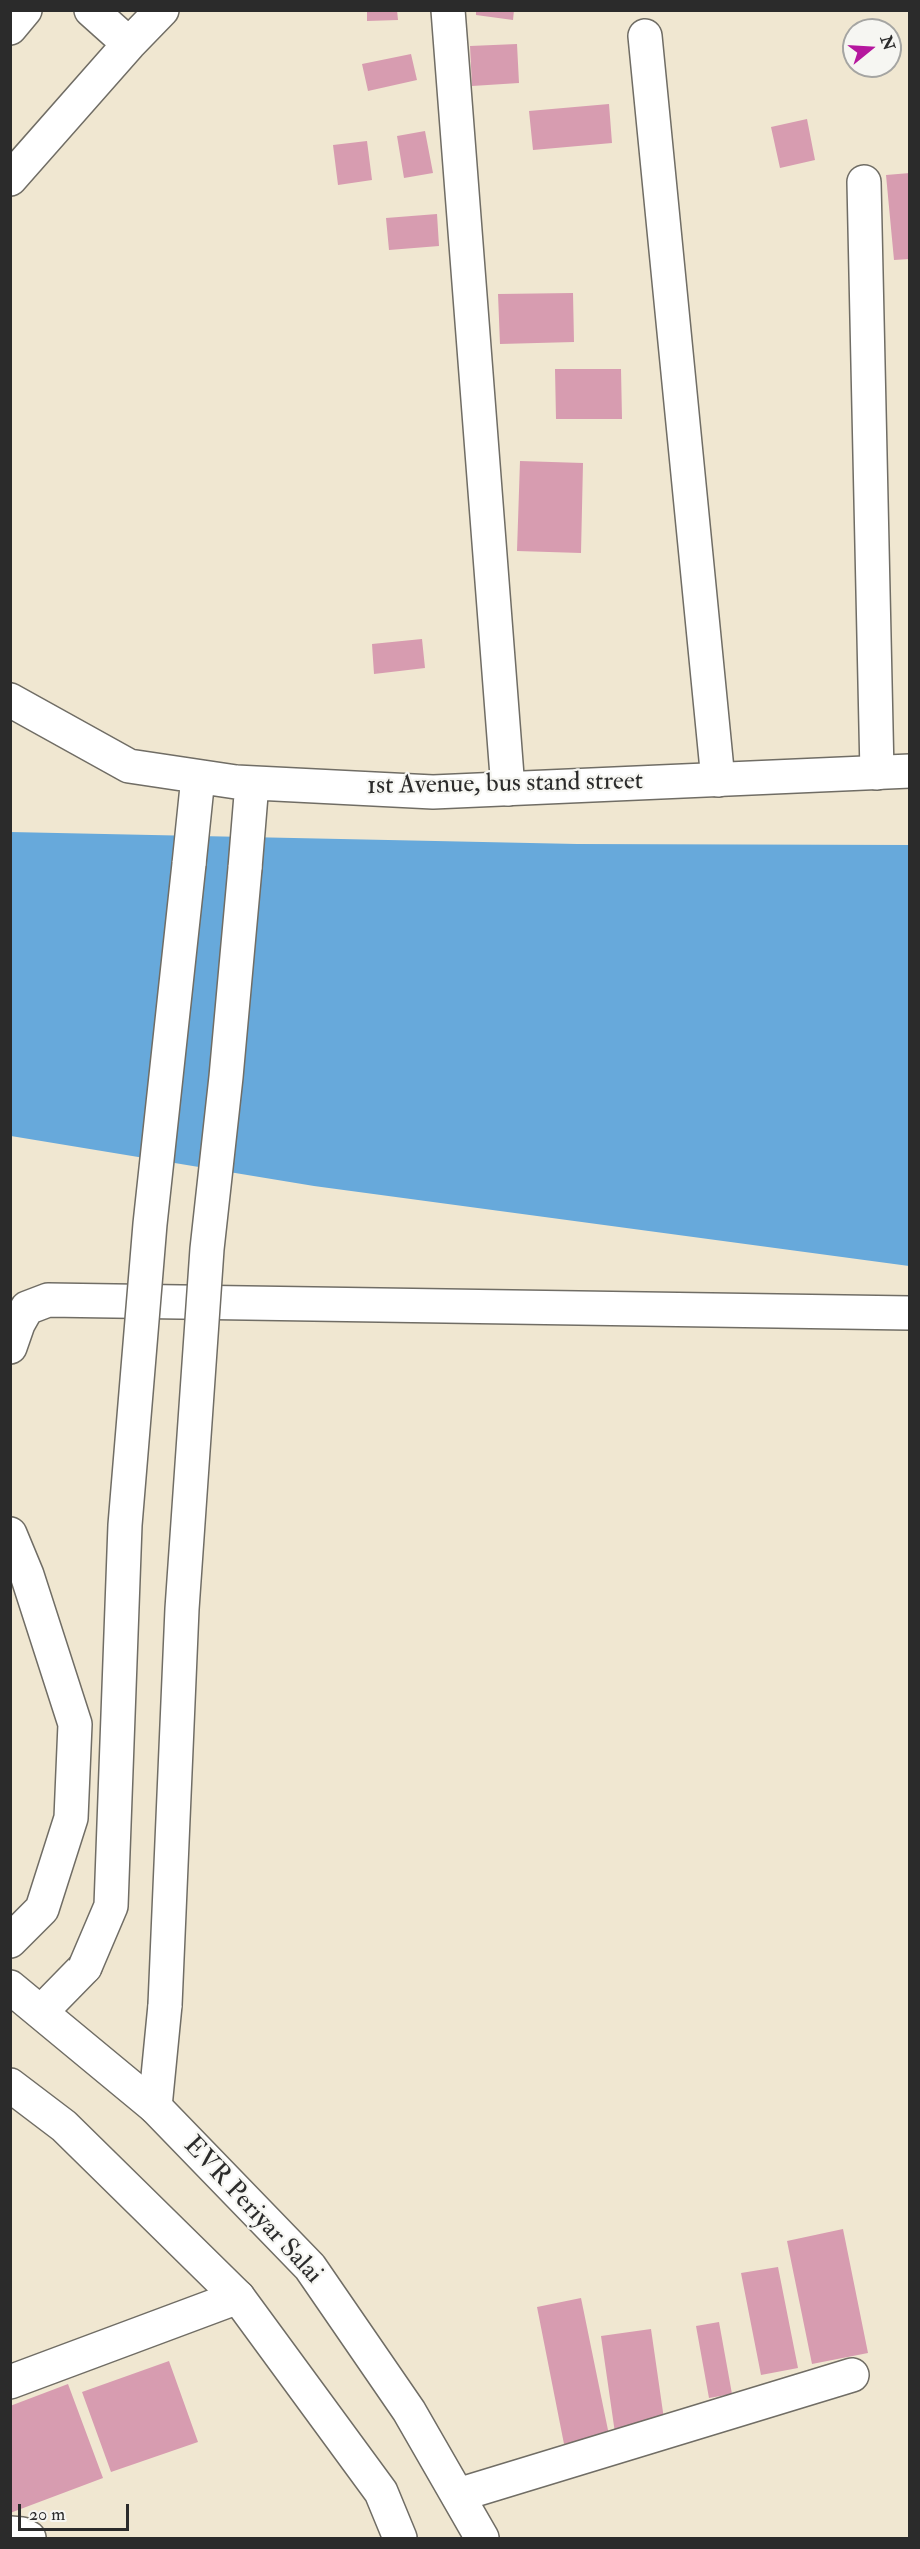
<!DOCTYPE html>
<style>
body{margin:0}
#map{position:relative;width:920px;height:2549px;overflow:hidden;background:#f0e7d1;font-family:"IM FELL Double Pica",serif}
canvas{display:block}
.frame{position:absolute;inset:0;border:12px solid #2b2b2b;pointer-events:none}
.north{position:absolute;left:842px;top:18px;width:60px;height:60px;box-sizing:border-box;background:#f6f6f2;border:2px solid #a5a5a2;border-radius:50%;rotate:72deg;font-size:16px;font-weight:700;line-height:24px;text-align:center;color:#2b2b2b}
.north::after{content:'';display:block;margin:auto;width:21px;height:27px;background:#b5179e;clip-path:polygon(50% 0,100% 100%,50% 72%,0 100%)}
.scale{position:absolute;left:18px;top:2504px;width:111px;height:27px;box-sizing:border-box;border:3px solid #2b2b2b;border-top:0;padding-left:8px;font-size:18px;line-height:21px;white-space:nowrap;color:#2b2b2b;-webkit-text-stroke:4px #f6f6f2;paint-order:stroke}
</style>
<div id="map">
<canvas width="920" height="2549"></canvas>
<div class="frame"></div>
<div class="north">N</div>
<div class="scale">20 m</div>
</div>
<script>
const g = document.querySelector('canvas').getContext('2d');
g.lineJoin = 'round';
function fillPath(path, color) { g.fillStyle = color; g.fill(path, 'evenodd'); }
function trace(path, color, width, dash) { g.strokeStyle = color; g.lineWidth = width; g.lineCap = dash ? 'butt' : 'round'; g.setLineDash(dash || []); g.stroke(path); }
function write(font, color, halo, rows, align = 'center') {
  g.font = font + ' "IM FELL Double Pica",serif'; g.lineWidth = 4.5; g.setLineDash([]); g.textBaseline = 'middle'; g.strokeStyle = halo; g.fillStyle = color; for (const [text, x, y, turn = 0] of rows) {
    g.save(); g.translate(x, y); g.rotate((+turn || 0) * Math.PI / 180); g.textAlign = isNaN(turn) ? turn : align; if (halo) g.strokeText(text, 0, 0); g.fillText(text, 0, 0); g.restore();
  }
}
fillPath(new Path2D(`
 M10,832L577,844L909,845V1266L314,1186L11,1136Z`), '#67a9db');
fillPath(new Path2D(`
 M367,10H397L398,20L367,21Z
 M476,10H514L513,20L476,15Z
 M517,44L519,83L472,86L470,46Z
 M411,54L417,80L368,91L362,64Z
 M609,104L612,143L533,150L529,111Z
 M807,119L815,160L780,168L771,127Z
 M425,131L433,173L404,178L397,136Z
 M367,141L372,180L338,185L333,145Z
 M910,173V259L894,260L886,175Z
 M437,214L439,246L389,250L386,218Z
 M573,293L574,342L500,344L498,294Z
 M555,369H621L622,419H556Z
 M520,461L583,463L581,553L517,551Z
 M422,639L425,668L374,674L372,644Z
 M843,2229L868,2353L812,2364L787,2241Z
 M778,2267L798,2368L761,2375L741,2273Z
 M581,2298L609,2435L564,2444L537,2307Z
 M719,2322L732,2394L709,2398L696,2326Z
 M651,2329L665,2426L615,2433L601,2336Z
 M169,2361L198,2442L111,2472L82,2392Z
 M68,2384L103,2478L10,2513V2406Z`), '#d79cb0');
const street = new Path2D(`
 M91,10L129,44
 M448,10L508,789
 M10,28L25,10
 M645,36L718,780
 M10,179L129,44L162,10
 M864,182L877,773
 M10,1347L18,1324L27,1308L48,1300L910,1313
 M10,1534L27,1575L75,1724L71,1818L42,1909L10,1941
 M10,2382L238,2297
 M458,2495L852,2375
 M10,2533L22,2534L29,2538`);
const secondary = new Path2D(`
 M10,700L129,766L236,782L433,792L910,771
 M189,864L198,777
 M245,868L252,783
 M41,2012L85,1967
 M155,2107L165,2005`);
const primary = new Path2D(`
 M10,1987L155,2107L310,2267L409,2411L482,2538
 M10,2085L64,2126L238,2297L381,2492L400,2538`);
trace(street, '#706d65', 36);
trace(secondary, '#706d65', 36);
trace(primary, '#706d65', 36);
trace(street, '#fff', 33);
trace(secondary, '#fff', 33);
trace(primary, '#fff', 33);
const secondaryBridge = new Path2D(`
 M85,1967L111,1906L125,1525L150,1224L189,864
 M165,2005L182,1609L207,1249L226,1077L245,868`);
trace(secondaryBridge, '#706d65', 36, []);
trace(secondaryBridge, '#fff', 33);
write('26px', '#2b2b2b', '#f6f6f2', [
 ["1st Avenue, bus stand street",505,785,-1],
 ["EVR Periyar Salai",252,2211,47]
]);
</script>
